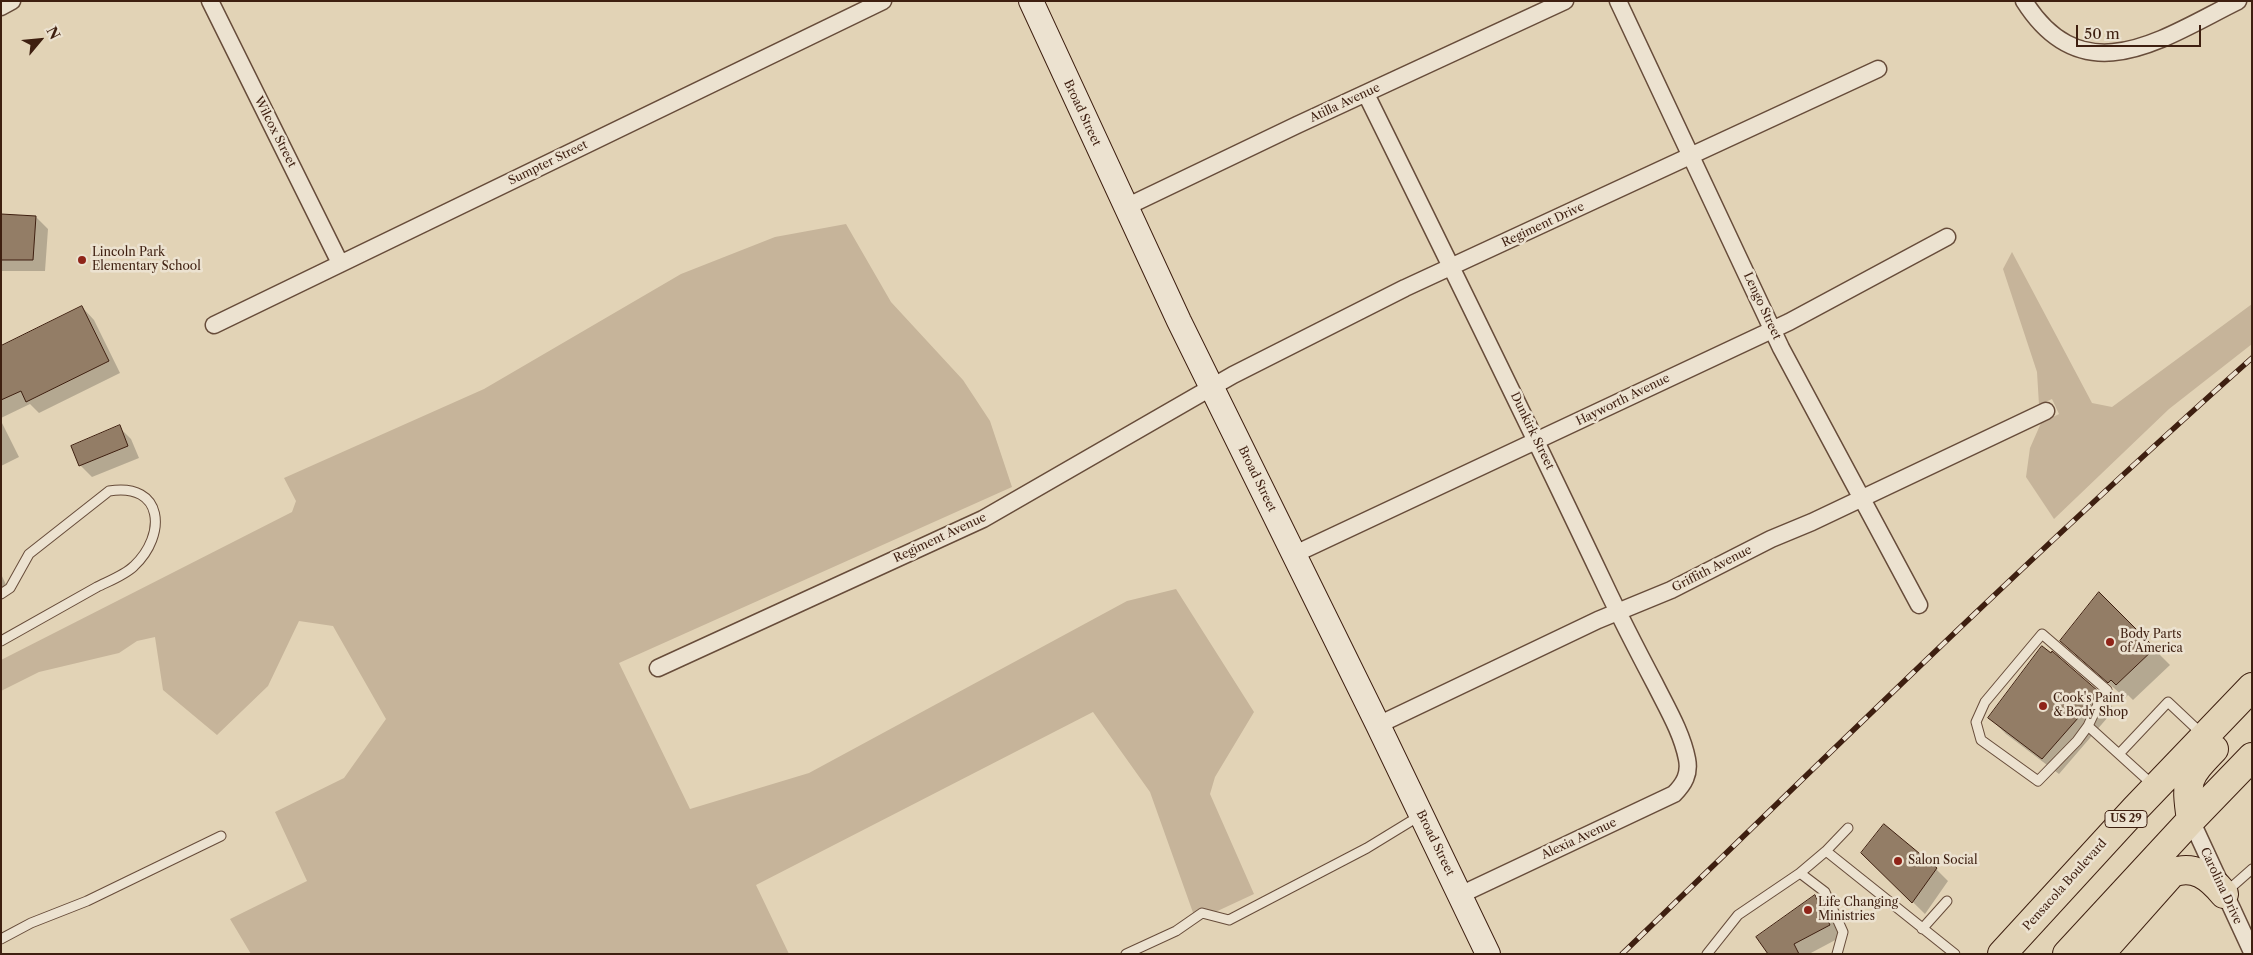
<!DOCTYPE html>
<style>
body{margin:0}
#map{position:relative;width:2253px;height:955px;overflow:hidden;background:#e2d3b6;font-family:"Libre Caslon Text",serif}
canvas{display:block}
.frame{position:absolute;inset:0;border:2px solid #3e1f10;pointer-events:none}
.north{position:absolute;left:15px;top:15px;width:50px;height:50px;-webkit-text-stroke:4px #ece2d0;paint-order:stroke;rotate:62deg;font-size:14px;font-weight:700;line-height:20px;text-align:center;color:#3e1f10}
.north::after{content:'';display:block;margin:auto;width:18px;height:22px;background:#3e1f10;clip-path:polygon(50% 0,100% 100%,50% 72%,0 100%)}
.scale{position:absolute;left:2076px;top:25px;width:125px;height:22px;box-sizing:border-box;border:2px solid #3e1f10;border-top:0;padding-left:6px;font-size:15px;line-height:18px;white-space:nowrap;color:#3e1f10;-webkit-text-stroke:4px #ece2d0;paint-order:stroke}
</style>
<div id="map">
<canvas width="2253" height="955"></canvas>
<div class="frame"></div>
<div class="north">N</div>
<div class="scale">50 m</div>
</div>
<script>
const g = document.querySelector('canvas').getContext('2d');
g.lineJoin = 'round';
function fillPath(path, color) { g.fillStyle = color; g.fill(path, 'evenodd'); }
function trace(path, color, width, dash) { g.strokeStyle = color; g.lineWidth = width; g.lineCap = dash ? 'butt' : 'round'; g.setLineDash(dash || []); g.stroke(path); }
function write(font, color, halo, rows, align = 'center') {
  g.font = font + ' "Libre Caslon Text",serif'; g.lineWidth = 5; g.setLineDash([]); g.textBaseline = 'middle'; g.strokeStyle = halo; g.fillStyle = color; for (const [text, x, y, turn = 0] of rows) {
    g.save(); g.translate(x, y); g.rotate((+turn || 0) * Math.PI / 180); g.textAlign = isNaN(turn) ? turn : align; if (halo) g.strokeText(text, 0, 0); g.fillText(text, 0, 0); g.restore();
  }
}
fillPath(new Path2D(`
 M846,224L891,302L963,380L990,421L1012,487L619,663L690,809L809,773L1127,601L1176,589L1254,712L1215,777L1210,794L1254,894L1196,921L1150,792L1093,712L756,885L789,954H251L230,919L307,881L275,812L344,778L386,719L333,626L299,621L268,686L217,735L163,690L155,637L137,641L119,653L39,672L1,691V660L292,512L296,501L284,478L484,389L681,274L775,237Z
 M2012,252L2092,403L2112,407L2252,304V344L2169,409L2054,519L2026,477L2030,448L2041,423L2059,414L2052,399L2039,405L2037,372L2003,269Z`), '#c6b49a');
fillPath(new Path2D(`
 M1,215L36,217L48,229L45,271H1Z
 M82,307L94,320L120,373L39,413L30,404L1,418V347Z
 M1,421L19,457L1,466Z
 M119,427L131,439L139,458L92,477L80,465Z
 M1,574L8,589L1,592Z
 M2099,594L2170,665L2133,700L2128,695L2125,698L2062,641Z
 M2052,653L2114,708L2108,717L2059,774L2006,734L1990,718Z
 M1863,853L1936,869L1948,881L1925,914Z
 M1814,897L1826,909L1841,937L1809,954H1769Z`), '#0003');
const building = new Path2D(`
 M1,214L36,216L33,260H1Z
 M82,306L109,361L26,402L21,391L1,400V346Z
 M120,425L128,446L79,466L71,446Z
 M2099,592L2155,648L2116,685L2111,680L2108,683L2060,641Z
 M2042,646L2051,653L2052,651L2098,691L2093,701L2042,759L1988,718Z
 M1884,824L1937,868L1912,903L1861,853Z
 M1815,895L1830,925L1794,944L1799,954H1768L1756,937Z`);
fillPath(building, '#937d66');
trace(building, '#3e1f10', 1);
const lane = new Path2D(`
 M1,594L10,588L29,554L109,491C164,482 167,535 134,566C125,575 109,581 97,587C65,605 33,623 1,641
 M2088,726L2077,741L2038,781L1981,740L1976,722L1985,702L2042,634L2107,690L2101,698L2088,726L2153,785
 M2119,754L2168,702L2202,734
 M1848,828L1826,851L1955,954
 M1800,873L1826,851
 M2226,892L2252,869
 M1922,929L1947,901
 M1,939L31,923L87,901L221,836
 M1126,954L1176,931L1202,913L1229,920L1367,848L1421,815
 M1707,954L1738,915L1800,873L1825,892L1843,932L1837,954`);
const street = new Path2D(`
 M210,1L340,263
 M1618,1L1781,348L1919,605
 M2024,1C2084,96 2163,38 2238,1
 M1,7L12,1
 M1366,94C1446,256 1526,419 1604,583C1620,617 1637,650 1655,684C1667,708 1682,733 1687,759C1690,774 1684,784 1674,794L1460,895
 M1126,207L1297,125L1565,1
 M214,325L883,1
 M1295,554L1789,322L1947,237
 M658,668L983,519L1233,375L1405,288L1878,69
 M1378,725L1598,620L1671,590L1771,539L1812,522L2046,411
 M2191,820L2252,952`);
const secondary = new Path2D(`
 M1031,1L1179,321L1378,725L1488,954`);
const highway = new Path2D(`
 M2191,820C2185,780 2187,777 2214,749
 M2002,954L2135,809L2252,687
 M2067,954L2191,820L2252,757
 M2100,954L2172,873C2194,864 2210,877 2224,894`);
trace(lane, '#674c3a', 11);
trace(street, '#674c3a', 19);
trace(secondary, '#3e1f10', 26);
trace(highway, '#3e1f10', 30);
trace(lane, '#ece2d0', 9);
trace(street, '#ece2d0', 16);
trace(secondary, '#ece2d0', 24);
trace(highway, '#e2d3b6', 28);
const rail = new Path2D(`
 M1622,954C1830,753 2036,550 2252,358`);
trace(rail, '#3e1f10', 5.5);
trace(rail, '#ece2d0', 4, [11]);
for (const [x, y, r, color] of [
 [82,260,5,"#8f2418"],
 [2110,642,5,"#8f2418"],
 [2043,706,5,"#8f2418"],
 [1898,861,5,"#8f2418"],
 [1808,910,5,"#8f2418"]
]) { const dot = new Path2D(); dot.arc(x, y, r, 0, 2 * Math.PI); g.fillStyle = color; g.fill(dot); trace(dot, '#ece2d0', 2); }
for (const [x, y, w] of [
 [2126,819,42]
]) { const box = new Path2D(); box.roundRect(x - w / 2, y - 8.5, w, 17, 4); g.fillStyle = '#ece2d0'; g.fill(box); trace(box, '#3e1f10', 1); }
write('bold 11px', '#3e1f10', null, [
 ["US 29",2126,819]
]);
write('12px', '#3e1f10', '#ece2d0', [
 ["Atilla Avenue",1345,103,-25],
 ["Broad Street",1082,113,65],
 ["Wilcox Street",275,132,63],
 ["Sumpter Street",548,163,-26],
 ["Regiment Drive",1543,225,-25],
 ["Lengo Street",1762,306,65],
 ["Hayworth Avenue",1623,400,-26],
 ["Dunkirk Street",1532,431,64],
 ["Broad Street",1257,479,64],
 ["Regiment Avenue",940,538,-25],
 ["Griffith Avenue",1712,569,-27],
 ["Alexia Avenue",1579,839,-25],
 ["Broad Street",1435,843,64],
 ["Pensacola Boulevard",2065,885,-48],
 ["Carolina Drive",2221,886,65]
]);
write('12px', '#3e1f10', '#ece2d0', [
 ["Lincoln Park",92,253],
 ["Elementary School",92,267],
 ["Body Parts",2120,635],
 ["of America",2120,649],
 ["Cook's Paint",2053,699],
 ["& Body Shop",2053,713],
 ["Salon Social",1908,861],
 ["Life Changing",1818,903],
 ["Ministries",1818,917]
], 'left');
</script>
